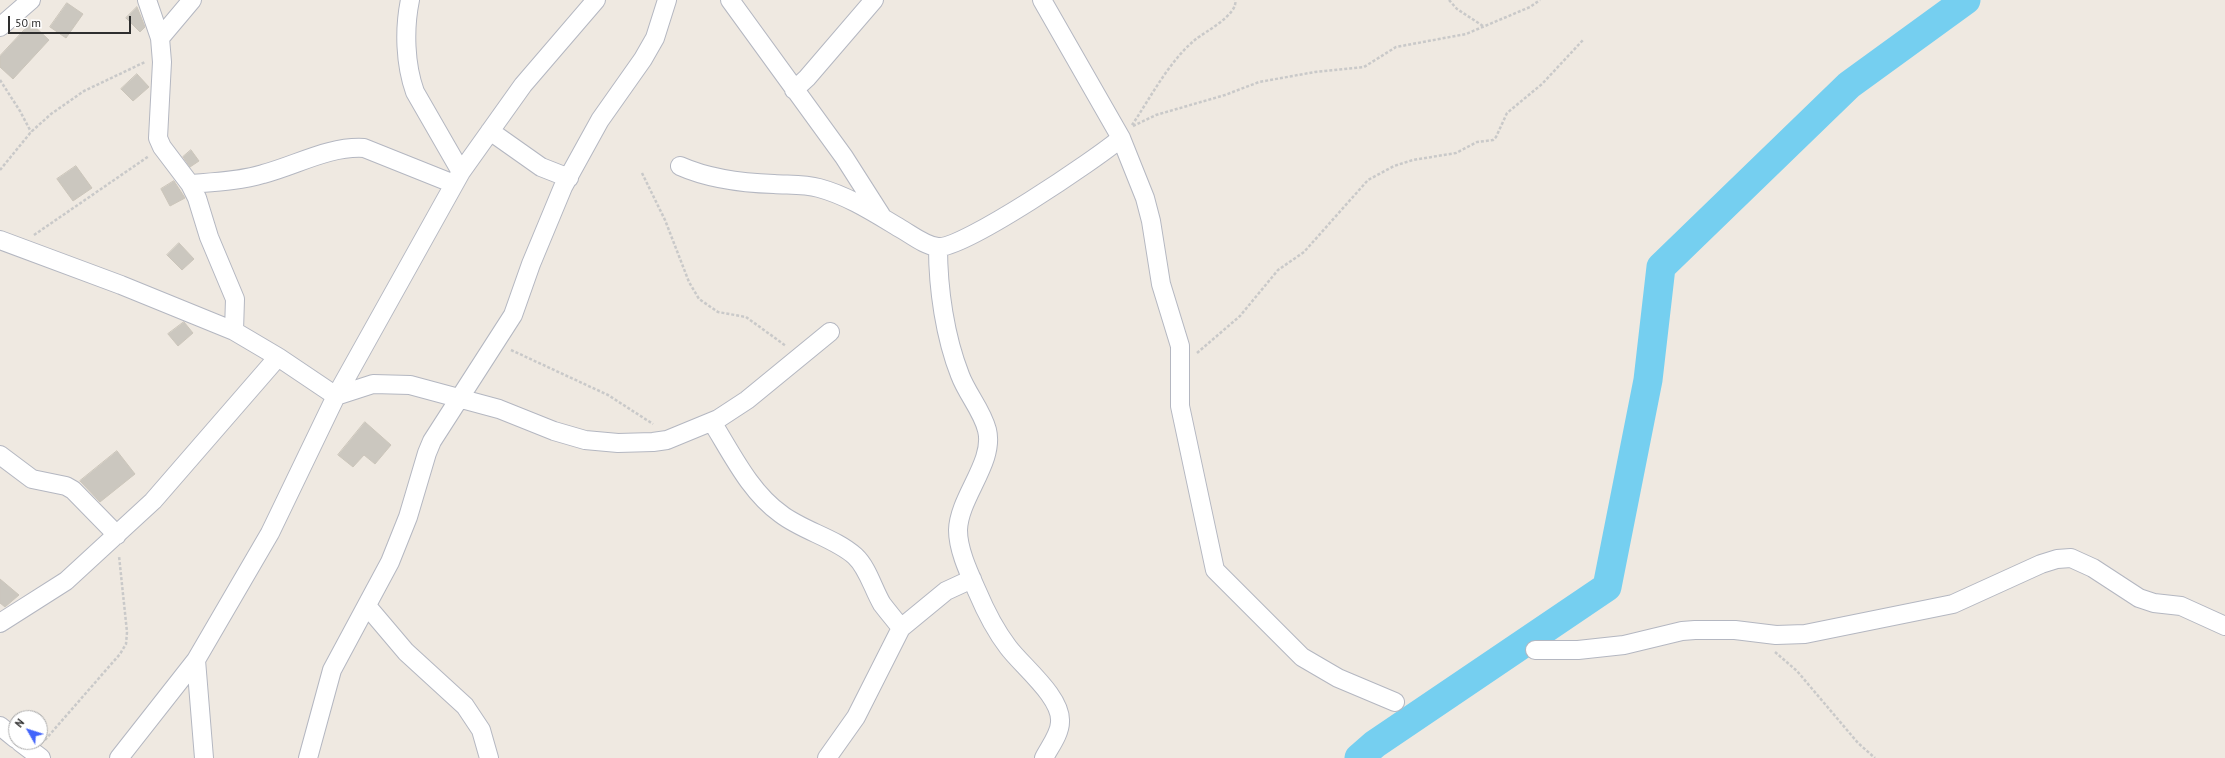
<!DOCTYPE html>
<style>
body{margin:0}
#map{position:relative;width:2225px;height:758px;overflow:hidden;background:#efe9e1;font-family:"PT Sans",sans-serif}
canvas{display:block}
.north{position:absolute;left:8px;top:710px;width:40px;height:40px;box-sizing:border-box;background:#fff;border:1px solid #ababab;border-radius:50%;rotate:309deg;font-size:11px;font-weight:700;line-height:16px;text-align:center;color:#2e2e2e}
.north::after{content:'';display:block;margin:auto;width:14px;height:18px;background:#4264fb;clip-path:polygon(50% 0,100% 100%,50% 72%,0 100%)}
.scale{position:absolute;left:8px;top:16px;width:123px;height:18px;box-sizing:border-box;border:2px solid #2e2e2e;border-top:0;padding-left:5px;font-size:12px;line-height:14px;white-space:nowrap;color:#2e2e2e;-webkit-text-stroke:3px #fff;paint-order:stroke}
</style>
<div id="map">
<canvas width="2225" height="758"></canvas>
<div class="north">N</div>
<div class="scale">50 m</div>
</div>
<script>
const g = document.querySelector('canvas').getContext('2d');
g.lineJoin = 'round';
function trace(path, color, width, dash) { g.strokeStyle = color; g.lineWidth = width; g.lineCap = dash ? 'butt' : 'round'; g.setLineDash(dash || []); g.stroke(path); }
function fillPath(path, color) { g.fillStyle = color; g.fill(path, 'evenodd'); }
trace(new Path2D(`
 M1359,758L1375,744L1607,587L1648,380L1661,267L1849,85L1966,0`), '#75cff0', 29);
const building = new Path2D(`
 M67,3L83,14L66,38L50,27Z
 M137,7L145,27L140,32L126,18Z
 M31,23L49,40L13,79L0,67V56Z
 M137,74L149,87L133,101L121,89Z
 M191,150L199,161L190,167L183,157Z
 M76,166L92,188L73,201L57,179Z
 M174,181L185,198L170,206L161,189Z
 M179,243L194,259L182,270L167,255Z
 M184,322L193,333L178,346L168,334Z
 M365,422L391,445L375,464L364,455L353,467L338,455Z
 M117,451L135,474L100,502L80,481Z
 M0,579L19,595L5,607L0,603Z`);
fillPath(building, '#cbc7bf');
trace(building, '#cbc5ba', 1);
const street = new Path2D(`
 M147,0L160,38L162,62L158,138L162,147L190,184L197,198L209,237L235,299L234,331
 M410,0C404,29 405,64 415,92L461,172
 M730,0L844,157L881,215
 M1042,0L1121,138L1145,198L1151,221L1161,284L1180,346V406L1215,570L1302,657L1338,678L1395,702
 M0,27L31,0
 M160,38L192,0
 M794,90L807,78L874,0
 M490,131L541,167L569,178
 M680,166C709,179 743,183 774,184C789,185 805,184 819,188C849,196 876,214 903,230C913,236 926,246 938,247C962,250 1098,158 1121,138
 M190,184C214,182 240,181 263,174C297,165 329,146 364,148L454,184
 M0,240L121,285L234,331L278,357L336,396L373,384L410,385L499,409L554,431L585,440L618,443L653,442L667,440L718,419L747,400L830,332
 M938,247C938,289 945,337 960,375C967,394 982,410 987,430C995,462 959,497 958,530C958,550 969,573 977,591C985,610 995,630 1008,647C1022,666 1062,697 1060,722C1060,734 1049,748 1044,758
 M712,422C732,454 750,492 781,514C803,531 835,538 855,556C868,568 873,589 882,604C888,612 895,620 901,628
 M0,455L32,479L66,486L73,490L117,535
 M367,606L406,652L465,706L481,730L489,758
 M0,623L66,581L153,501L278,357
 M1535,650H1578L1624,645L1682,631L1695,630H1735L1776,635L1805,634L1953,604L2041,564L2057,559L2071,558L2093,568L2139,598L2154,603L2181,606L2225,626
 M196,660L204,758
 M0,726L16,739
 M20,742L41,758
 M119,758L196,660L270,533L336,396L461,172L523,85L596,0
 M308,758L332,670L390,562L408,517L427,453L432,441L513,315L531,264L563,187L600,120L643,59L655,38L667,0
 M827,758L856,717L901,628L946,591L972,579`);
trace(street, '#b4b7c1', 20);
trace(new Path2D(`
 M1449,0L1457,9L1483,26
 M0,80L20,111L31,132
 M1132,125C1151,97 1169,61 1196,39C1205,32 1239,14 1235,0
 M1133,126L1156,115L1225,95L1259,82L1315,72L1364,67L1396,47L1466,34L1530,7L1540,0
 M0,170L31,132L51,114L84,91L145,62
 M642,173L665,220L689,282L699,299L718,312L746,317L786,346
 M34,235L149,156
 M511,350L608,395L653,424
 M1197,353L1240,316L1278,270L1304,252L1368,180L1394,166L1413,160L1456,153L1477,142L1493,140L1496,137L1507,113L1542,84L1583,40
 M1775,652L1797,671L1858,743L1875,758
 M45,740L120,654L126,644L127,632L119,556`), '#c9c9c9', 2.5, [3, 2]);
trace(street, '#fff', 18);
</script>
